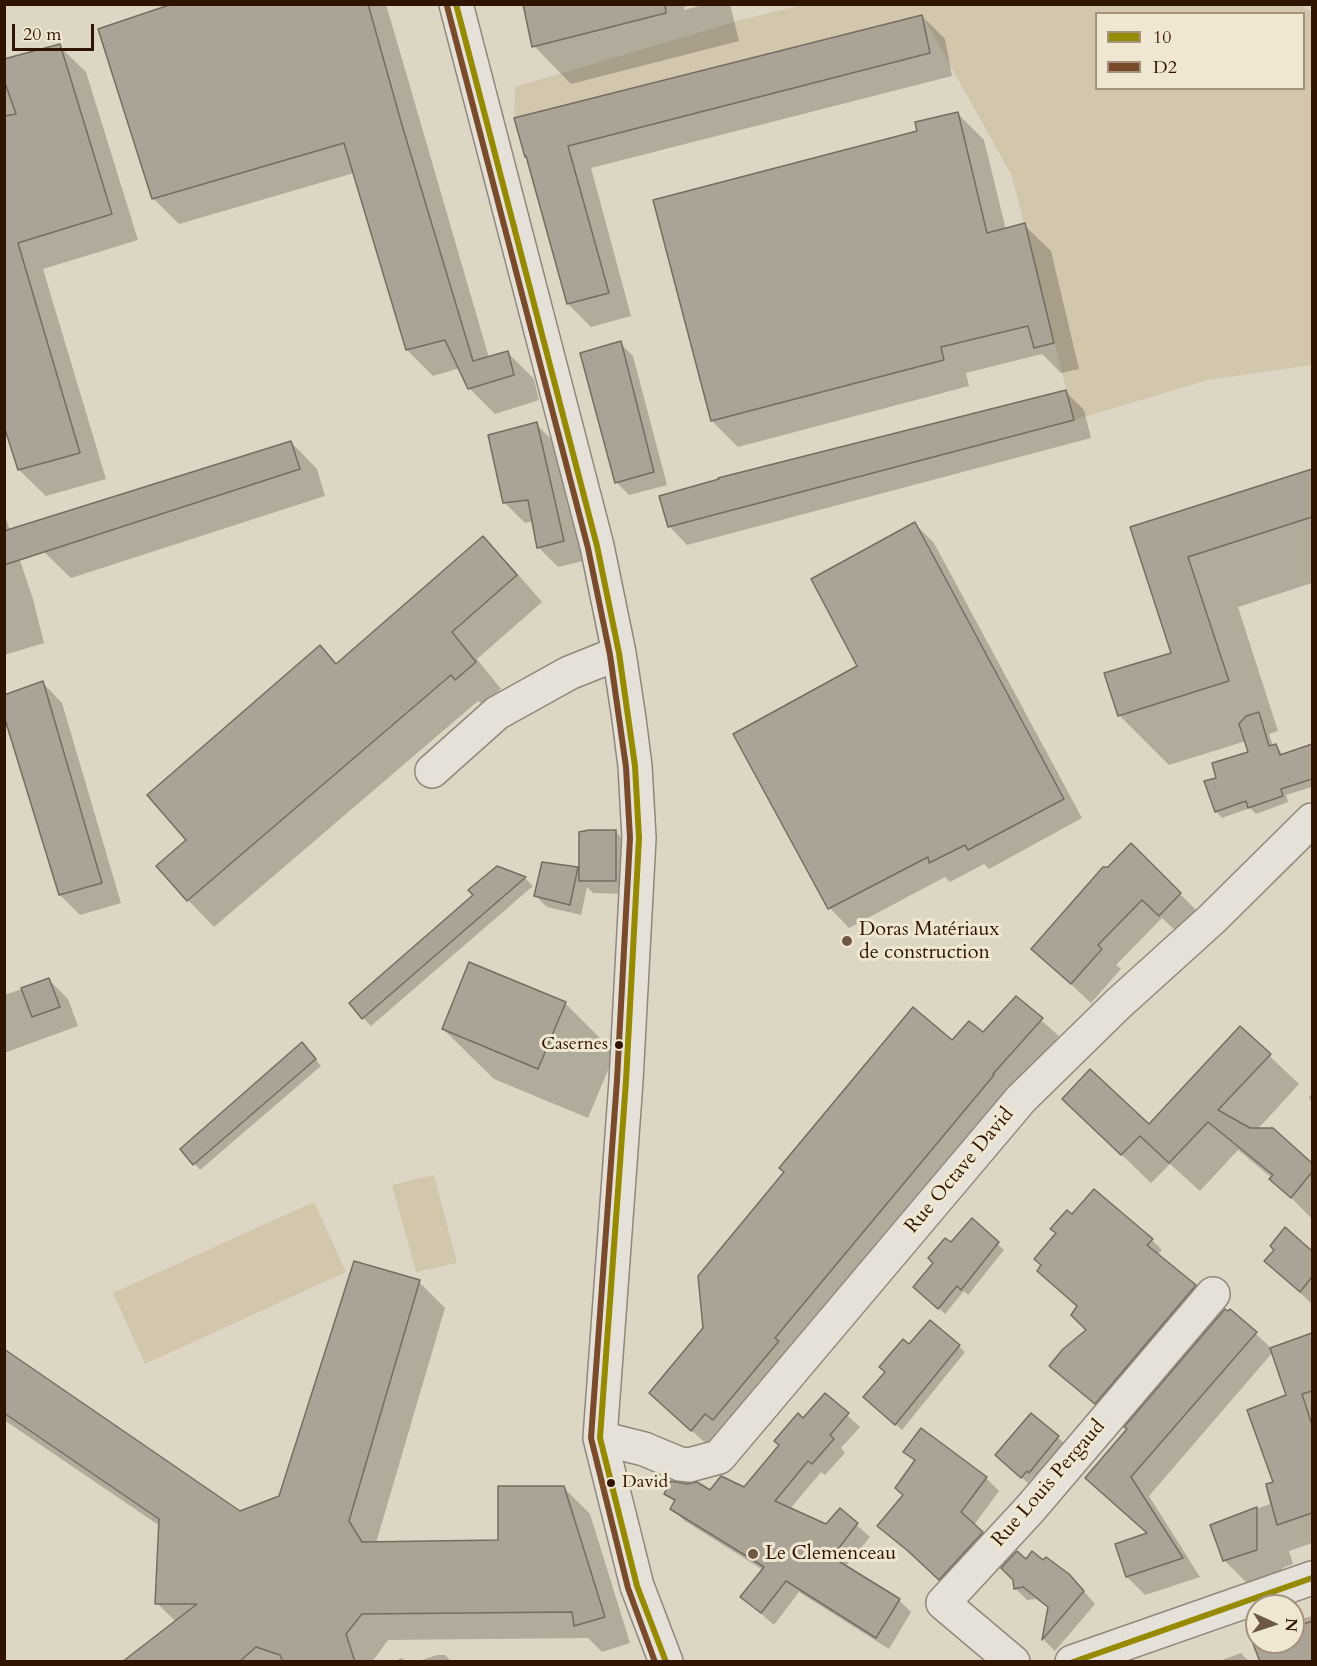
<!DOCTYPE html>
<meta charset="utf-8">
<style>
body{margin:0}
#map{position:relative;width:1317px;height:1666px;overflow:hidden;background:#ded6c4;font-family:Cardo,serif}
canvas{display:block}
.frame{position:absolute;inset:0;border:6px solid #2f1401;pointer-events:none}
.legend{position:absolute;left:1095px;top:12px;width:210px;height:78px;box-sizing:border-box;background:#f0e7d2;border:2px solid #a3937e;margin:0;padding:8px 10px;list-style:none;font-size:18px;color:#2f1401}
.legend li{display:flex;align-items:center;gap:12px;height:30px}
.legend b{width:30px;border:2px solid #a3937e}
.north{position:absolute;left:1245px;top:1594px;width:60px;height:60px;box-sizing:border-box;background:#f0e7d2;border:2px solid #a3937e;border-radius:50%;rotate:93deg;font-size:16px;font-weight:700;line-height:24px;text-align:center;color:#2f1401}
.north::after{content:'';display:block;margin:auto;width:21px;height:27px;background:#6c5845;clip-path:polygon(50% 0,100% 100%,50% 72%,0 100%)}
.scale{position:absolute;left:12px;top:24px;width:82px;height:27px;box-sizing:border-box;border:3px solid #2f1401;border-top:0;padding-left:8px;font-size:18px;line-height:21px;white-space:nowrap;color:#2f1401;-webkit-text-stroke:4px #f0e7d2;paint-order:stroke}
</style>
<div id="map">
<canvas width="1317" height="1666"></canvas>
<div class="frame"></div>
<ul class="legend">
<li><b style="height:8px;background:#968b00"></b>10</li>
<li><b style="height:8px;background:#7a4b2a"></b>D2</li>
</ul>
<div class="north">N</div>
<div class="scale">20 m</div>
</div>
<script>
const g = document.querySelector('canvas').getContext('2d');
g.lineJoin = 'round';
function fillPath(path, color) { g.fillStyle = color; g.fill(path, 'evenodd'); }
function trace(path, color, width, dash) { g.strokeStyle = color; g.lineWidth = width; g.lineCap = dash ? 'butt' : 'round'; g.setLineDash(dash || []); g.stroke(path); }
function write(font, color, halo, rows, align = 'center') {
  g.font = font + ' Cardo,serif'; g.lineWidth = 6; g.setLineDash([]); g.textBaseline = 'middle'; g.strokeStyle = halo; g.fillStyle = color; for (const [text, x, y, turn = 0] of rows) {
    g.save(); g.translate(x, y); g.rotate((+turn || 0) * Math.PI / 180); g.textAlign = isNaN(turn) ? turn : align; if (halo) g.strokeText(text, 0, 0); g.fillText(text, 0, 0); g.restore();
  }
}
fillPath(new Path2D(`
 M802,5H1301L1312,12V365L1208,380L1074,420L1012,176L922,15L514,118L515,87L741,20ZM1096,14H1304V88H1096Z
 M434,1175L457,1263L416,1272L392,1185Z
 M314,1202L346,1272L145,1364L113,1293Z`), '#d2c6ad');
fillPath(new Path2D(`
 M183,4H386L489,358L508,353L534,379L539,400L495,414L469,388L460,368L433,376L407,350L354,173L179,224L153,198Z
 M524,4H695L684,7V10L707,4H730L739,41L571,84L534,46Z
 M922,16L945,39L952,76L591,168L631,316L591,327L568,304L529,158Z
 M59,46L86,72L138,240L43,269L106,479L46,496L19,470L4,421V61Z
 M958,114L984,140L1006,230L1024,225L1051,251L1079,369L1061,373L1042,354L966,373L969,386L738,447L712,421L919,132Z
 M620,343L633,356L667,485L629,495L616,482Z
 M1066,392L1084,410L1091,438L687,545L669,526Z
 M536,424L556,444L583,561L558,567L538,547L534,521L525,523L505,503Z
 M291,442L317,469L325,496L71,578L44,552Z
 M1312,470V583L1238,607L1278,731L1269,734L1273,746L1276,745L1283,755H1308L1312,768V787L1286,795L1288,802L1256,814L1250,808L1222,818L1216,811L1218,779L1250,753L1246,741L1169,765L1119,715L1173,654L1132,527Z
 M4,513L33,599L44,643L4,655Z
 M915,524L934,543L1082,818L989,869L984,864L950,882L945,877L849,928L830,908L735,735L859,666Z
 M483,538L509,564L542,602L477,659L501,689L483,705L478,701L214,927L188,900L158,866L189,840L320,647L338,665Z
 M43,683L62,703L121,903L80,915L60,895Z
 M615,831L628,845L629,894L593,893L587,887L581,915L547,907L535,895L577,868L580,871Z
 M1131,845L1199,913L1179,934L1162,918L1116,965L1121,969L1091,1003L1033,949Z
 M498,868L525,878L533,886L371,1026L363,1018Z
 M49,980L68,999L78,1026L4,1053V995Z
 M1016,998L1059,1036L709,1446L668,1410Z
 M565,1003L615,1053L588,1118L494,1079L443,1029Z
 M1240,1028L1299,1084L1257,1130L1298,1152L1312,1167V1219L1272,1178L1238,1150L1200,1191L1170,1164L1151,1183L1064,1099L1149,1126Z
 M308,1050L321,1066L200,1170L182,1149Z
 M1312,1095V1106L1309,1096Z
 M1072,1216L1152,1240L1162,1250L1157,1255L1205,1296L1106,1413L1051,1366L1088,1330L1079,1306Z
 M972,1220L1004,1250L968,1295L964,1291L945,1314L921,1293L951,1245Z
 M1285,1229L1312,1253V1304L1266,1261L1276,1250Z
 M419,1282L445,1308L376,1543L500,1541L564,1488L590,1514L630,1643L602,1652L588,1638L388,1640L372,1662H124L176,1622L157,1603L160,1526L4,1420V1351L240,1512L280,1497Z
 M930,1322L965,1352L902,1430L871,1403L909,1346Z
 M1255,1333L1272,1349L1312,1334V1543L1289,1551L1293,1564L1282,1568L1283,1571L1247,1583L1224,1560L1212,1525L1270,1504L1265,1486L1275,1483L1288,1396L1273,1352L1149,1496L1200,1577L1145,1595L1127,1577L1116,1544L1148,1534L1087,1478Z
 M825,1395L860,1427L841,1448L845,1453L825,1475L821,1472L790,1509L827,1526L840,1510L870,1537L845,1567L899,1600L911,1612L889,1649L799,1592L774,1625L742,1597L763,1570L685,1521L672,1509L676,1503L666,1493L745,1489Z
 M1031,1415L1064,1443L1036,1478L1034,1476L1028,1483L1003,1461Z
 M922,1430L986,1478L999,1491L974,1525L995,1546L953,1592L879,1526L905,1495L915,1462L905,1451Z
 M1027,1562L1081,1588L1095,1604L1055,1651L1044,1640L1050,1609L1036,1599L1027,1600L1015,1588Z
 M1312,1616V1662H1257L1261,1660L1252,1636L1256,1635L1254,1629L1257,1628V1642H1293V1622Z
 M1241,1653L1249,1662H1217Z
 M437,1655H445L452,1662H416Z
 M402,1658L405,1662H392Z`), '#0003');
const building = new Path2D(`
 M172,4H368L402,125L473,361L508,351L514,375L468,389L445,340L406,350L344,143L152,199L98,29Z
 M523,4H665L666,13L532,47Z
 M922,15L930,53L568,146L609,293L567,304L526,156L525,157L514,118Z
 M60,44L112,214L18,243L80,453L18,470L4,426V116L16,114L4,80V59Z
 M958,112L987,233L1025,223L1054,343L1034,348L1028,326L941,347L944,360L711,421L653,200L917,131L915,122Z
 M621,341L654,472L615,483L580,353Z
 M1066,390L1074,420L668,527L659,496L719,479L718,478Z
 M537,422L564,541L537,548L528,500L503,503L488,435Z
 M291,441L300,469L4,565V531Z
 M1312,469V517L1188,557L1229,681L1118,716L1104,673L1171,653L1130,527Z
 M915,522L1064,799L968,850L965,845L929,863L928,857L828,909L733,734L857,666L811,579Z
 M483,536L517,575L452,632L476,662L455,680L451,675L187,901L156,866L186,840L147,795L320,645L336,664Z
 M43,681L102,883L59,895L4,716V695Z
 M1259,712L1269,746L1276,744L1280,755L1312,744V779L1281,789L1283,796L1248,808L1246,801L1215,812L1204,781L1216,778L1212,763L1248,752L1239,724L1246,716Z
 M589,830H616V881H579V832Z
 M1131,843L1181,893L1159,916L1142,900L1098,945L1102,949L1071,984L1031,949L1103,867H1108Z
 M542,862L578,867L570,905L534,896Z
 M497,866L526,877L362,1019L349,1003L473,895L468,890Z
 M469,962L566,1002L538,1069L442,1029Z
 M49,978L60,1007L32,1017L21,988Z
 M1016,996L1043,1018L993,1074L994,1075L775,1338L779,1341L713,1420L705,1414L691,1431L649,1393L703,1328L698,1276L784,1172L779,1168L913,1007L952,1040L969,1021L983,1032Z
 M1240,1026L1271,1054L1218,1110L1250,1128H1273L1312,1163V1172L1291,1198L1269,1179L1273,1175L1208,1122L1169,1163L1140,1136L1121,1155L1062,1099L1090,1069L1149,1124Z
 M302,1042L316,1059L193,1165L180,1149Z
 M1094,1189L1153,1239L1147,1245L1196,1285L1095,1404L1049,1366L1063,1349L1086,1330L1071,1315L1077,1306L1037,1271L1041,1265L1034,1259L1056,1233L1050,1229L1067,1210L1072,1214Z
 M972,1218L999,1242L961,1290L957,1286L938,1309L913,1287L933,1263L928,1258L945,1238L951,1242Z
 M1285,1227L1312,1251V1277L1300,1292L1264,1261L1274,1250L1270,1246Z
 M354,1261L420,1280L349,1521L362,1542L498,1540V1486H564L605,1617L574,1626L572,1612L362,1614L346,1634L355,1662H283L280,1655L256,1647L239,1662H122L197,1604H155L159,1519L4,1413V1349L240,1511L279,1496Z
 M1225,1309L1228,1311L1230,1309L1257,1332L1131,1477L1183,1558L1126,1577L1115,1544L1147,1533L1085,1478L1127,1429L1124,1427Z
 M930,1320L960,1345L895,1425L863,1397L885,1372L879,1367L903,1339L909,1344Z
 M1312,1333V1391L1302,1394L1312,1425V1513L1277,1525L1266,1484L1273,1482L1247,1410L1286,1395L1270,1348Z
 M825,1393L849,1413L830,1435L834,1439L812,1464L808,1461L775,1501L826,1524L840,1508L858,1523L832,1557L900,1599L876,1638L786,1581L761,1613L740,1597L764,1567L670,1509L675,1500L664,1494L671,1481L687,1484L697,1482L710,1490L721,1476L744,1487L779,1445L774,1441L798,1413L803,1418Z
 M1031,1413L1059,1436L1029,1473L1027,1471L1021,1478L995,1455Z
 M921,1428L987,1477L961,1512L983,1532L939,1580L908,1551L877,1526L903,1495L895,1488L915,1460L903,1452Z
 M1257,1507V1550L1223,1561L1210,1525Z
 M1017,1551L1026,1559L1032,1551L1043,1560L1046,1557L1069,1574L1084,1591L1042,1640L1048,1607L1023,1587L1014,1589L1013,1580L1001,1568Z
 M1312,1621V1662H1260L1252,1641L1257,1639V1642H1293V1628Z`);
fillPath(building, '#aaa396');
trace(building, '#766d61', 1.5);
const minor = new Path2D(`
 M456,4L597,546L619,653L629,719L635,766L639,838L626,1081L600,1438L637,1586L666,1662
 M432,771L497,713L569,673L619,653
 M600,1438L644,1449L680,1464L689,1465L719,1457L1021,1099L1118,1004L1212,919L1312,820
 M1013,1662L943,1603L1030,1509L1213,1294
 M1072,1662L1312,1578`);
trace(minor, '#8f877a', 36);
trace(minor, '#e5e1d8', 33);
trace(new Path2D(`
 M456,4L597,546L619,653L635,766L639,838L626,1081L600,1438L637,1586L666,1662
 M1073,1662L1312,1578`), '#968b00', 6);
trace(new Path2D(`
 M447,6L588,548L610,655L626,767L630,838L617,1080L591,1438L628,1588L655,1662`), '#7a4b2a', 6);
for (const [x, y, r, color] of [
 [847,941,6,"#6c5845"],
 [619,1045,5,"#2f1401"],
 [611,1483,5,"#2f1401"],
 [753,1554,6,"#6c5845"]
]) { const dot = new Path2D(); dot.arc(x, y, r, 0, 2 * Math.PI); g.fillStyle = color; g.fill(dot); trace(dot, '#f0e7d2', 2); }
write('18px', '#2f1401', '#f0e7d2', [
 ["Casernes",608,1045],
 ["David",622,1483,"left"]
], 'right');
write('20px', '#2f1401', '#f0e7d2', [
 ["Doras Matériaux",859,930],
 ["de construction",859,953],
 ["Le Clemenceau",765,1554]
], 'left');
write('20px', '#2f1401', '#f0e7d2', [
 ["Rue Octave David",960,1171,-50],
 ["Rue Louis Pergaud",1049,1484,-49]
]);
</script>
